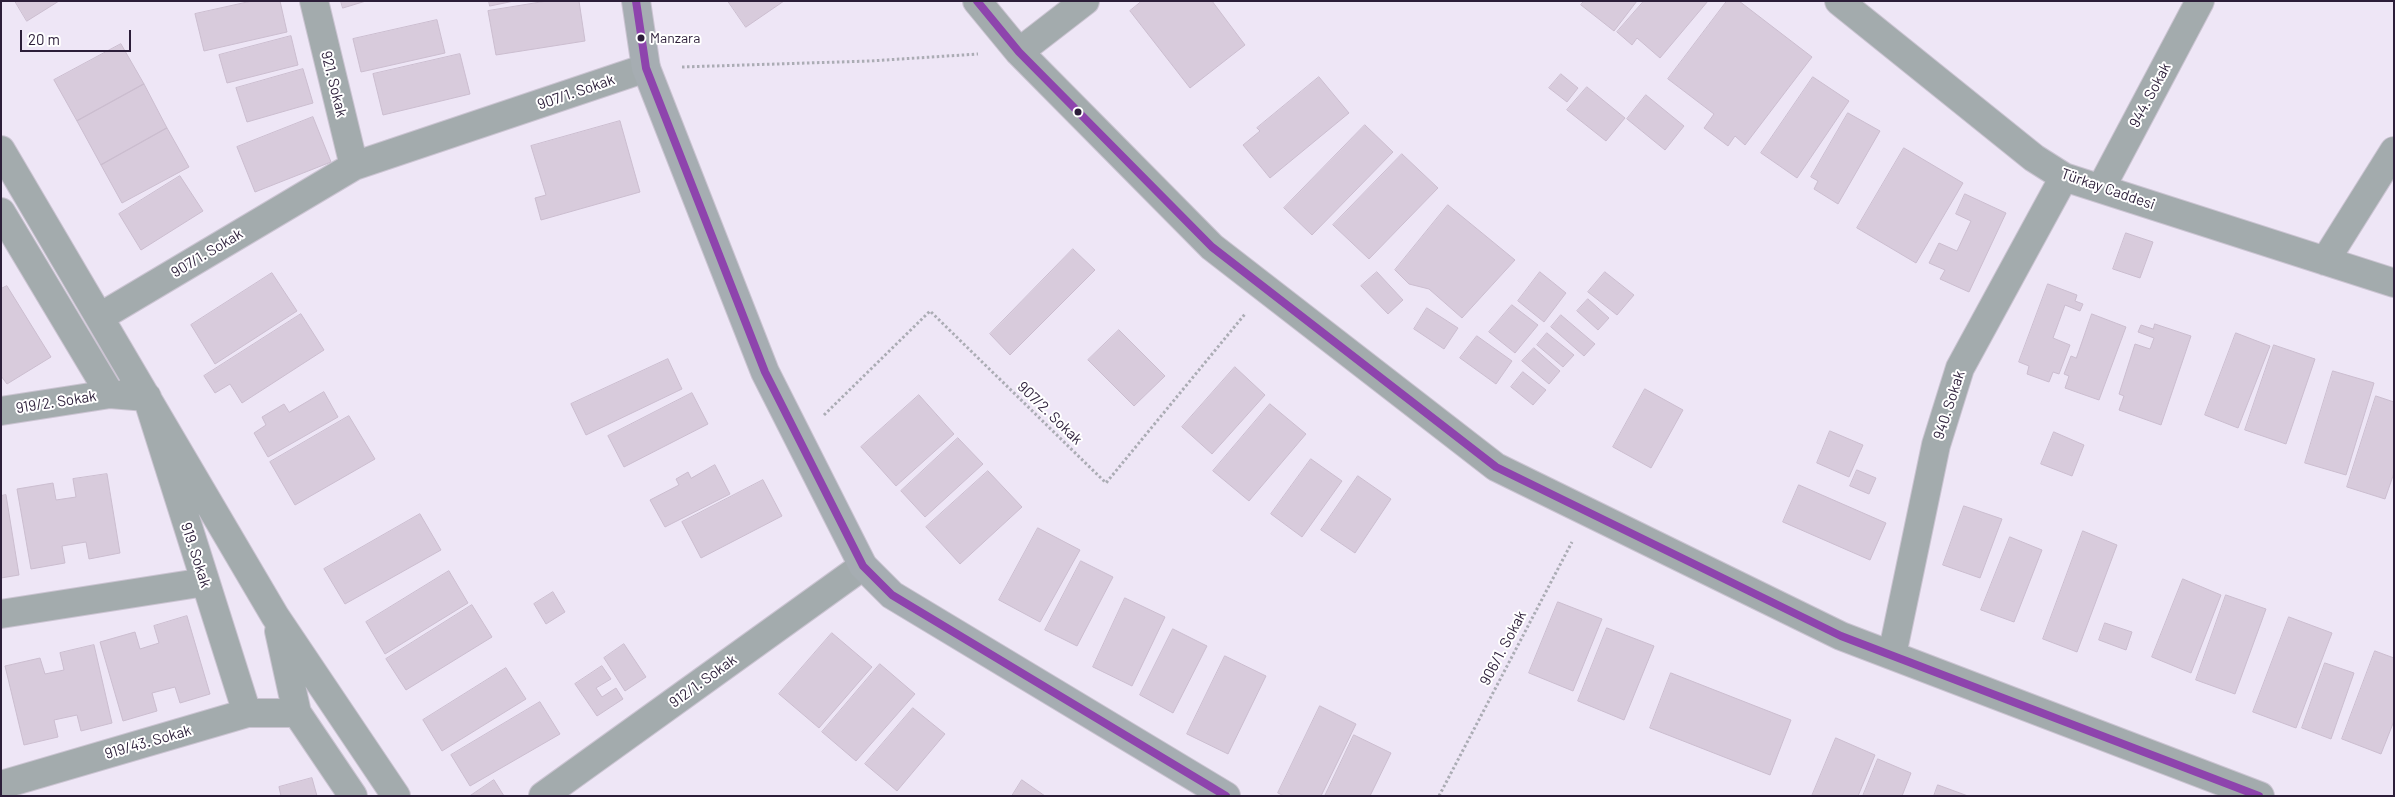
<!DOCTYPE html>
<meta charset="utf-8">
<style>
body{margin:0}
#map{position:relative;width:2395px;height:797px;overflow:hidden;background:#eee6f6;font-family:Barlow,sans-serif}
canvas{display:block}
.frame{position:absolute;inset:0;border:2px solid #2c1e39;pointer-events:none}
.scale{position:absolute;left:20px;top:30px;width:111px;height:22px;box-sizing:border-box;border:2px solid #2c1e39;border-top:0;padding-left:6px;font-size:15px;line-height:18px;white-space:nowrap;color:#2c1e39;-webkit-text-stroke:4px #fff;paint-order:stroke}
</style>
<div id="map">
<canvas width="2395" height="797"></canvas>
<div class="frame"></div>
<div class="scale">20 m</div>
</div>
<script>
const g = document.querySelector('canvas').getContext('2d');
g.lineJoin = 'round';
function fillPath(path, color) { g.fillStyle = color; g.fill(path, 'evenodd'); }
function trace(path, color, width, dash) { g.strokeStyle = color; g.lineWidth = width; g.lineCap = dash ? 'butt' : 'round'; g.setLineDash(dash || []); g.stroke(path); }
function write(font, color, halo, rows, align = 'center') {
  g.font = font + ' Barlow,sans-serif'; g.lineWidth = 4; g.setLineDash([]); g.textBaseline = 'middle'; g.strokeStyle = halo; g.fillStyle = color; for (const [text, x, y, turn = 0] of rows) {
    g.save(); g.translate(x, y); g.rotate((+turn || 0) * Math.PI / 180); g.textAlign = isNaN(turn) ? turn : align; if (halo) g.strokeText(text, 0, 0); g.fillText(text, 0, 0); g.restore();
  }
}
const building = new Path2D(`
 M15,1H59L27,21Z
 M252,1H280L287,32L204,51L195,14Z
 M341,1H366L343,8Z
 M489,1H514L490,6Z
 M547,1H579L585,41L496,55L488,11Z
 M728,1H784L746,27Z
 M1142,1H1212L1245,45L1190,88L1130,11Z
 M1584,1H1637L1614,31L1581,5Z
 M1644,1H1708L1660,58L1637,38L1632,45L1617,32Z
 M1727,1H1739L1812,57L1745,145L1735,136L1728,146L1704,128L1714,114L1668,79Z
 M437,20L445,53L361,72L353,39Z
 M291,36L298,65L227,83L219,55Z
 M121,44L144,84L77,121L54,80Z
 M460,54L470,94L383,115L373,74Z
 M303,69L313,103L247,122L236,88Z
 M1561,74L1578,88L1567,102L1549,88Z
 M1319,77L1349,113L1270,178L1243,145L1260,131L1257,128Z
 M1813,77L1849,101L1797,178L1761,153Z
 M144,84L167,128L101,165L77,121Z
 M1587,87L1625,118L1606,141L1567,110Z
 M1646,95L1684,126L1665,150L1627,119Z
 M1848,113L1880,131L1838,204L1814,189L1818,181L1811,177Z
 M313,117L331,162L255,192L237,147Z
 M620,121L640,192L541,220L535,198L546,195L531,146Z
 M1365,125L1393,152L1312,235L1284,208Z
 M167,128L189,167L122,203L101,165Z
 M1904,148L1963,183L1916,263L1857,228Z
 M1402,154L1438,188L1369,259L1333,225Z
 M180,176L203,211L141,250L119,214Z
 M1965,194L2006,213L1969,292L1940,279L1945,270L1929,263L1939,243L1957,251L1971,221L1956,214Z
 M1448,205L1515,260L1462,318L1429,289L1409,284L1395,270Z
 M2126,233L2153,242L2140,278L2113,269Z
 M1073,249L1095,270L1010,355L990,334Z
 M1377,272L1403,300L1388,314L1361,286Z
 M1540,272L1566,293L1544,322L1518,301Z
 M1605,272L1634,295L1617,315L1588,292Z
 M272,273L297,311L215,364L191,325Z
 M2048,284L2077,295L2075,301L2083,304L2080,311L2065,305L2053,338L2070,345L2059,374L2053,372L2049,382L2027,374L2029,366L2019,362Z
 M7,286L51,357L7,384L1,376V289Z
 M1588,299L1609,318L1598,330L1577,311Z
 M1512,305L1538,325L1515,353L1489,332Z
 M1427,308L1458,328L1444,349L1414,329Z
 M301,314L324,350L242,403L230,384L215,393L204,376Z
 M2092,314L2126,327L2099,400L2065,388L2069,376L2064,374L2071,356L2076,358Z
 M1561,315L1595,344L1584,356L1551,327Z
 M2155,324L2191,336L2161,425L2119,410L2124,396L2119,394L2135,344L2150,349L2154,338L2138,332L2141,325L2153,329Z
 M1119,330L1165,376L1134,406L1088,360Z
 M1547,333L1574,355L1563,367L1537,345Z
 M2236,333L2270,346L2238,428L2205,415Z
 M1477,336L1512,361L1496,384L1460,358Z
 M2274,345L2315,359L2286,444L2245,430Z
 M1534,348L1560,371L1549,384L1522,361Z
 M668,359L682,389L586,435L571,404Z
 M1235,367L1265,395L1212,454L1182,427Z
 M2333,371L2374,383L2346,475L2305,463Z
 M1523,372L1546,390L1533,405L1511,387Z
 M1645,389L1683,410L1651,468L1613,447Z
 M324,392L338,417L268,457L254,433L266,425L262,417L284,404L289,412Z
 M692,393L708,424L624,467L608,436Z
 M919,395L954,434L896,486L861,447Z
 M2376,396L2394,402V473L2385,499L2347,487Z
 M1270,404L1306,434L1249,501L1213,471Z
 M349,416L375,459L295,505L270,462Z
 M1830,431L1863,445L1849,477L1817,463Z
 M2054,432L2084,445L2072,476L2041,464Z
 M958,438L983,464L925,517L901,491Z
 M1311,459L1342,481L1302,537L1271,514Z
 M715,465L730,494L665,527L650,500L679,485L676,479L688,472L691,478Z
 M1857,470L1876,478L1869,494L1850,486Z
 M988,471L1022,507L960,564L926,527Z
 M107,474L120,553L89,559L86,542L62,546L65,563L31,569L17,489L53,483L56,500L76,497L73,479Z
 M1358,476L1391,499L1355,553L1321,530Z
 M763,480L782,516L701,558L682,522Z
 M1799,485L1886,523L1870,560L1783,522Z
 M6,495L19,575L1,578V496Z
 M1964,506L2002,519L1980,578L1943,565Z
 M420,514L441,550L345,604L324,569Z
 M1038,528L1080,550L1040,622L999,600Z
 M2083,531L2117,545L2077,652L2043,639Z
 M2010,537L2042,550L2014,622L1981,610Z
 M1081,561L1113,577L1077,646L1045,630Z
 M449,571L468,603L385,654L366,622Z
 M2183,579L2221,595L2191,673L2152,657Z
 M553,592L565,612L546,624L534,604Z
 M2226,595L2266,609L2235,694L2196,680Z
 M1125,598L1165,617L1132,686L1093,667Z
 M1558,602L1602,619L1573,691L1529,673Z
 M472,605L492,637L406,690L386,659Z
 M187,616L210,694L180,703L175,687L152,693L157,711L123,721L100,642L135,632L140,649L159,643L154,626Z
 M2289,617L2332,633L2296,728L2253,712Z
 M2105,623L2132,632L2126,650L2099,640Z
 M1607,628L1654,646L1624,720L1578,701Z
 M1173,629L1207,646L1173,713L1140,695Z
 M832,633L872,667L819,728L779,694Z
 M624,644L646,677L625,691L604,658Z
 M94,645L112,723L81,731L77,715L54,720L58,737L24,745L5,666L40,658L45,674L64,670L60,653Z
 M2375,651L2394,658V721L2381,754L2342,739Z
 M1225,656L1266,676L1228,754L1187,734Z
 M2325,663L2354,673L2331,739L2302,728Z
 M880,664L915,694L856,761L822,732Z
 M602,666L611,679L596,688L602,697L616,688L623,699L597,716L575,684Z
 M506,668L526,699L442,751L423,720Z
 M1671,673L1791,720L1770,775L1650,728Z
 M540,702L560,734L470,786L451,755Z
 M1320,706L1356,724L1321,796H1284L1278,793Z
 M913,708L945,734L897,791L865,764Z
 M1354,735L1391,753L1370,796H1325Z
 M1836,738L1875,755L1858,796H1812Z
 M1878,759L1911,773L1902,796H1863Z
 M312,778L317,796H281L279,787Z
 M494,780L504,796H470Z
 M1022,780L1045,796H1012Z
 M1938,785L1968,796H1934Z`);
fillPath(building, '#d8cbdc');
trace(building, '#cbbdcf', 1);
const minor = new Path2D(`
 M314,1L354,166
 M977,1L1019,52L1212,247L1496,467L1841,636L2260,796
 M1839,1L2034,158L2064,177L2394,283
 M1019,52L1085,1
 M1,150L275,616L396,796
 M2101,188L2200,1
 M1,212L110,394
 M2325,261L2394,151
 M100,317L354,166L646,68
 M1,411L110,394L147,397L247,713
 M1,614L205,582
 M279,631L297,713L353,796
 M1892,655L1936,445L1960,368L2064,177
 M1,785L247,713H297
 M543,796L863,566`);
const major = new Path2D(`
 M636,1L646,68L765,372L863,566L892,595L1226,796`);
trace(minor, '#cbc4d2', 30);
trace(major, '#cbc4d2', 30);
trace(new Path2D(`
 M682,67L870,61L978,54
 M824,415L930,311L1106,483L1245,314
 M1439,796L1572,542`), '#abacb4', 3, [2.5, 2.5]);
trace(minor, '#a3abad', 28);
trace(major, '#a6adb2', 28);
trace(new Path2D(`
 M636,1L646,68L765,372L863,566L892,595L1226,796
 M977,1L1019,52L1212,247L1496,467L1841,636L2259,796`), '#8e44ad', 8);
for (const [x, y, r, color] of [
 [641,38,4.5,"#2c1e39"],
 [1078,112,4.5,"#2c1e39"]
]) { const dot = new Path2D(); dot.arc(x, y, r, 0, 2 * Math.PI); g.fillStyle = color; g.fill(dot); trace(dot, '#fff', 2); }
write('14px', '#2c1e39', '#fff', [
 ["Manzara",650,38]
], 'left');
write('15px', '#2c1e39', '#fff', [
 ["921. Sokak",334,84,76],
 ["907/1. Sokak",576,92,-19],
 ["944. Sokak",2150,95,-62],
 ["Türkay Caddesi",2108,189,19],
 ["907/1. Sokak",207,253,-31],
 ["919/2. Sokak",56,402,-9],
 ["940. Sokak",1949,405,-72],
 ["907/2. Sokak",1050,413,44],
 ["919. Sokak",196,555,72],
 ["906/1. Sokak",1503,648,-62],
 ["912/1. Sokak",703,681,-36],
 ["919/43. Sokak",148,742,-16]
]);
</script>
